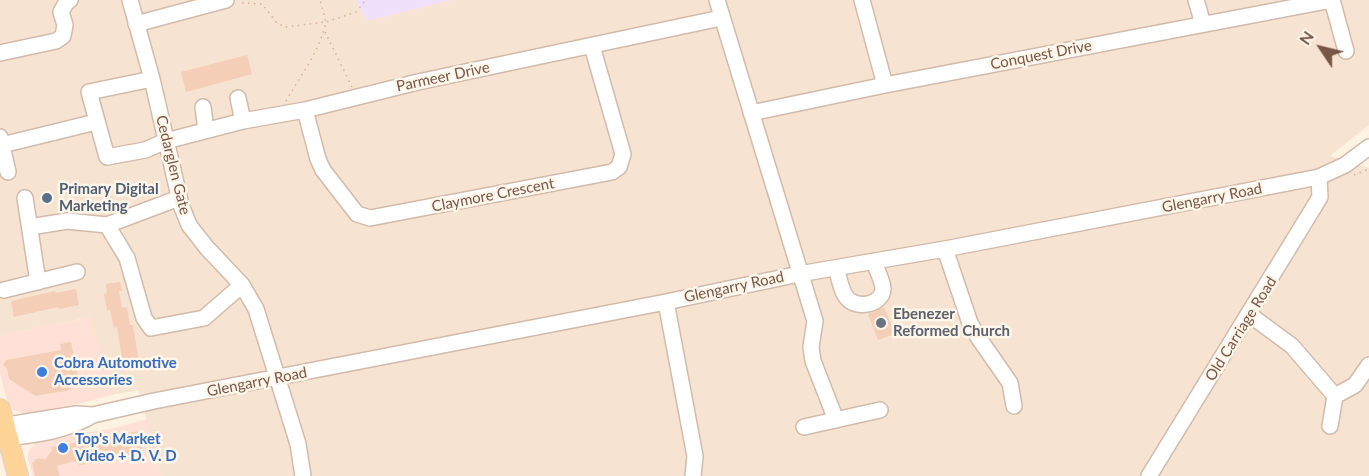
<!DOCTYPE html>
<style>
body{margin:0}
#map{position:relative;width:1369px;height:476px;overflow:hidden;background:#fef2e3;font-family:Lato,sans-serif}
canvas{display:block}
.north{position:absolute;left:1291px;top:18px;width:60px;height:60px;-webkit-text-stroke:4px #fff6ea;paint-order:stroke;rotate:305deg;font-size:16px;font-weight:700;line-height:24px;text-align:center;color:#785647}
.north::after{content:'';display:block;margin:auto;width:21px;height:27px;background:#785647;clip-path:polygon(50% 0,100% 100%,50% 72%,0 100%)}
</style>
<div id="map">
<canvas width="1369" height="476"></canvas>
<div class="north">N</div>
</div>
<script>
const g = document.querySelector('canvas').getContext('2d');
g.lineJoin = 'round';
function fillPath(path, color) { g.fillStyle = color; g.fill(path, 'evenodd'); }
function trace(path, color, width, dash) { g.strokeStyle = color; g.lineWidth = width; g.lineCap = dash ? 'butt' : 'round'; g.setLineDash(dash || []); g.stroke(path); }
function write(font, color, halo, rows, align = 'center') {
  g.font = font + ' Lato,sans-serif'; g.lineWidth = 5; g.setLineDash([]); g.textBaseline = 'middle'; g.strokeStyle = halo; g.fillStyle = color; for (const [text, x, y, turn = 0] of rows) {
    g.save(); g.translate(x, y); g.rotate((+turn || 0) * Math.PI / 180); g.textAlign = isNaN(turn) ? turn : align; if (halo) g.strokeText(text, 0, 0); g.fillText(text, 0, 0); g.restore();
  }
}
fillPath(new Path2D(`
 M0,0H356L367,21L451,0H1369V125L1330,156L1369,168V476H161L139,390L111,395L90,317L0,336Z`), '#f6e3d1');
fillPath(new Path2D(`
 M91,317L111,395L82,403L26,414L13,410L7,400L0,373V336Z
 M147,419L161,476H33L28,459V454L30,449L36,443L53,438L115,428Z`), '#ffe0d6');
fillPath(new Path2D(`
 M356,0H451L367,21Z`), '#efdffa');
fillPath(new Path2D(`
 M247,55L252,74L186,92L181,72Z
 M120,282L122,291H119L122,308L127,307L130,325H133L139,362L123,365L117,327L114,328L110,310L107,311L104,294L107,293L106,284Z
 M76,289L79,305L59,309L58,307L14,317L11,301L55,291L56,293Z
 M884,307L895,334L878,340L868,314Z
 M71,342L78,376L68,378L71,390L35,396L9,379L7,368L3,365L6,360L61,350L60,344Z
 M139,431L142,449L137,450L132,458L80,465L74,461L57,466L60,476H35L32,462H35L34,460L40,458L45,460L52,450L51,447Z`), '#f5ceb8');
const minor = new Path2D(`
 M130,0L152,79L181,205L189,225L207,248L242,285L256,309L298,444L303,476
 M717,0L815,321L811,347L813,361L836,420
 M862,0L885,85
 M1196,0L1203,24
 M1332,0L1346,51
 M136,24L226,0
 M0,53L56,41L63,36L65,25L61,12L66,3L70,0
 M152,79L89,92L107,157L145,150L166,141L243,121L305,110L418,82L721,18
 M238,98L243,121
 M203,107L206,130
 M305,110L318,159L323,170L357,214L370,218L612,172L619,167L623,154L592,46
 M751,113L885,85L1332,0
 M0,137L8,172
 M2,145L96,122
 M25,198L38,282
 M107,225L127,258L144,318L151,328L204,318L242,285
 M30,227L67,221L107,225L179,198
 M945,249L970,323L978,337L1010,383L1014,406
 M836,268C839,276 841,293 848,299C857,309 882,305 883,289C883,281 876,269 874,261
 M4,290L77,272
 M666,302L695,456L693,476
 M1250,315L1292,346L1335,396
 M0,426L76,414L93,415L154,401L666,302L799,274L945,249L1319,177L1345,165L1369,147
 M1330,426L1335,396L1355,385L1369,365
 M804,427L880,410
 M0,439C31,435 66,432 93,415
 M1149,476L1314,207L1320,197L1319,177`);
const major = new Path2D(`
 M0,409L18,476`);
trace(minor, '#d2bbab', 18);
trace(major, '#dcd3cf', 22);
trace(new Path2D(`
 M242,3L262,4L277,23L285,27L326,22L320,0
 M325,32L352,87
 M286,101C300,77 320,50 326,22L356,12L366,0
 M1354,175L1369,169`), '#dab19b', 1.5, [1.5, 4.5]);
trace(minor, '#fff', 15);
trace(major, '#ffd498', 20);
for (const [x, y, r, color] of [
 [47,198,6,"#5c6f8a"],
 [881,323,6,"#6b7280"],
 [42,372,6,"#3f7fe0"],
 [63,448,6,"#3f7fe0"]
]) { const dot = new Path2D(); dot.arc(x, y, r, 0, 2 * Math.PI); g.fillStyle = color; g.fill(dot); trace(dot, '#fff6ea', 2); }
write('15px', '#785647', '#fff6ea', [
 ["Conquest Drive",1041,55,-11],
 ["Parmeer Drive",443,77,-12],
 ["Cedarglen Gate",173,165,76],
 ["Claymore Crescent",493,195,-11],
 ["Glengarry Road",1212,198,-11],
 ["Glengarry Road",734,287,-12],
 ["Old Carriage Road",1241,329,-58],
 ["Glengarry Road",257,382,-11]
]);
write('bold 15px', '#4e5e75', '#fff6ea', [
 ["Primary Digital",59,189],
 ["Marketing",59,206]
], 'left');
write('bold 15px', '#5b616d', '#fff6ea', [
 ["Ebenezer",893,314],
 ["Reformed Church",893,331]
], 'left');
write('bold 15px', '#366cbe', '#fff6ea', [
 ["Cobra Automotive",54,363],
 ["Accessories",54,380],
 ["Top's Market",75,439],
 ["Video + D. V. D",75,456]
], 'left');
</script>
